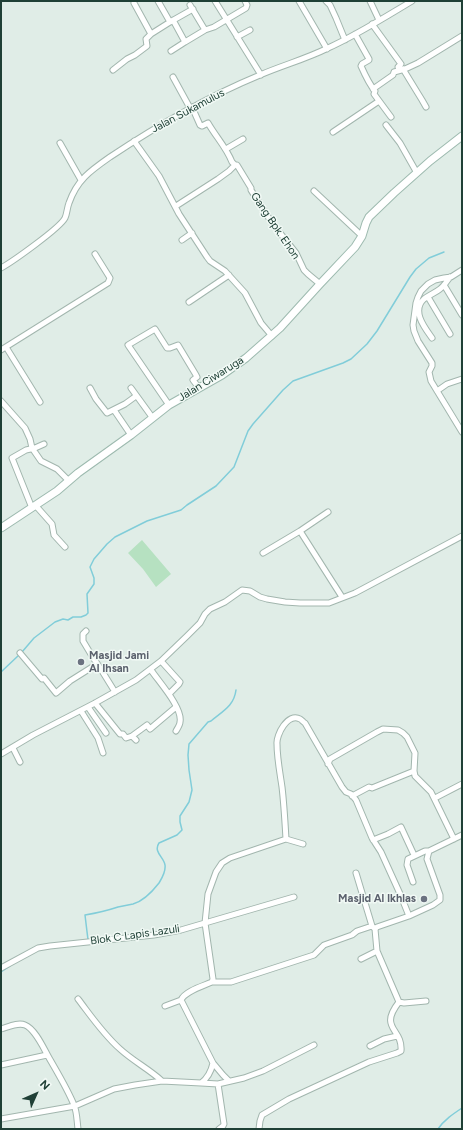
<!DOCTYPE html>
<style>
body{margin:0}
#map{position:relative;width:463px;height:1130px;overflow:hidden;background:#e0ede7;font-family:Figtree,sans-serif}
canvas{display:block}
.frame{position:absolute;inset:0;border:2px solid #1f4036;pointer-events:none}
.north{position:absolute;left:16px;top:1074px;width:40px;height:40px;-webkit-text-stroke:3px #f1f9f5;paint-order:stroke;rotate:45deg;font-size:11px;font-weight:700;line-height:16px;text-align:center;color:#1f4036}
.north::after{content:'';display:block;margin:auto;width:14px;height:18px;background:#1f4036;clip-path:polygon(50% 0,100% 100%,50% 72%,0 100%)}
</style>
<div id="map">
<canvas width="463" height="1130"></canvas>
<div class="frame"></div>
<div class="north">N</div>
</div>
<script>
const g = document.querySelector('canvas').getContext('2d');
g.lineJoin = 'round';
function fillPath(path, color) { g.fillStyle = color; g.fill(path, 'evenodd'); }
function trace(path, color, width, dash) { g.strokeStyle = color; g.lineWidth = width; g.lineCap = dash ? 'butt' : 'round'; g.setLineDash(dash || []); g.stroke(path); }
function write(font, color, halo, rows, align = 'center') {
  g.font = font + ' Figtree,sans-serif'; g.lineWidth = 3; g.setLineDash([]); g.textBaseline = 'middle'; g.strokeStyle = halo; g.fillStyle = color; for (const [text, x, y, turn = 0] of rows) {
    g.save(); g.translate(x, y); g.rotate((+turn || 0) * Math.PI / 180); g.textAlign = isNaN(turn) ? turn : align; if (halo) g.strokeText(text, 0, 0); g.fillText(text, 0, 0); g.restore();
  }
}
fillPath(new Path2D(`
 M142,540L171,574L156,587L143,569L128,553Z`), '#b6e1c1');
trace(new Path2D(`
 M22,652L34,638L55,622L63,619L68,620L73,617H81L86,615L88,613L87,594L94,584V578L90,567L94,559L107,544L115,537L147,521L181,510L187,505L216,486L234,467L248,431L253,424L283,390L293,381L343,363L351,359L367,344L377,331L410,277L416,269L429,258L444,252
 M1,672L19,655
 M88,940L85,915C97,913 106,911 118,907C123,906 128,905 133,904C144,901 152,892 159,883C162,878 166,872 165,865C164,857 153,852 159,843L177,835L182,830L180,822V816L189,802L192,790L189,770L188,755L189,744L208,722L211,721C223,711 234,706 236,690
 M1,972L10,966
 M438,1129C444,1120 453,1114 462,1108`), '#81cdd9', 1.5);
const street = new Path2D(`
 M158,1L170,22
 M215,1L261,75
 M299,1L327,49
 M326,1L330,5L336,18L345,40
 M370,1L379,20
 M134,3L151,34L170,22L193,9
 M190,5L205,30L214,27L246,8L247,5L245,1
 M173,20L185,42
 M372,24L401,64L398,67L399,70
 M355,34L369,59V60L362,64L361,66C365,75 369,84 375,91L374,94L391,117
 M237,37L250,30
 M171,51L185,42L205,30
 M403,69L422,100L426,107
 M113,70L127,59L135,55L147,46L146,39L151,34
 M173,77L190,108
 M373,89L393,75L394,72L405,69L418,63L462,36
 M386,125L400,143L417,173
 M333,132L379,101
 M134,141L159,176L179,214L207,257L210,261L225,271L245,293L261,323L272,336
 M60,143L81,180
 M226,149L243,139
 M235,165H237L251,188V190L272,223L296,253L304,270L308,274L320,284
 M314,191L362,236
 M176,206L218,179L229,171L235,165L232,162C226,147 216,137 208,123L202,126L200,125L192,107
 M182,240L192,233
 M1,268C12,262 60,228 65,218C67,214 67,208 69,203C77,180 90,171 110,157C158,125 207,97 260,75C283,65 306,59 328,48C357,35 385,17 412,1
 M462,270L451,277L444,278L435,280L428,284L421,291L418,297L416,303L413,325L414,331L418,341L432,363V366L429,372L431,381L462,432
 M444,285L462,315
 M428,297L450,334
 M189,302L229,275
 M432,338C425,328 411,311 424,299C429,295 435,293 440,289C444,286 447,281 450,277
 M6,347L40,402
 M1,350L108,283L110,278L95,254
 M90,388L96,399L107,413L125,404L136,396
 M131,388L152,417
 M437,391L447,384L462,379
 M1,401L25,428L30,439L32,448L41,461L57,469L69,481
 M169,405L128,345L155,329L167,348H170L178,345L196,375L197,377L193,380L199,388
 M114,410L131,435
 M36,506L52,524L54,535L65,547
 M32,508L12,458L26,450L35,448L44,444
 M300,531L342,597
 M263,553L300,531L328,512
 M86,631L83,634V641L92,656L102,671L115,692
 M20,653L42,679L44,678L56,693L70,681L97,664
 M161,661L180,682L179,684L169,694
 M151,670C159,682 183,708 180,722C180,725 177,729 176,731
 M95,703L120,734H123L126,738L132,736L136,740
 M88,707L106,733
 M81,711L98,738L103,753
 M132,736L147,725L150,729L176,707
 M13,748L20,762
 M1,754L33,735L95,703L136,680L161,661L187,636L200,623L205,614L210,609L225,602L242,590L250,591L260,597L267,599L285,602L300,603H329L355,593L462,536
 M328,764L330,759L377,732L383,729L398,730L403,733L407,737L415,753L414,771L415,776L431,792L454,839
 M352,796L369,787L372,788L414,771
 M435,798L462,784
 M286,839L303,844
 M373,840L388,834L401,827L414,855
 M356,873L372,926
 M413,882L407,865L408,859L425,851H429
 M361,959L377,951
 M1,968L38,948L50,946L154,935L181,930L294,897
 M212,982H231L314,955L324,945L352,935L357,931L372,926L375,929
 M78,999C91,1016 103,1034 120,1049C133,1061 149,1069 162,1081
 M399,1002L404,1003L426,1001
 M165,1006L181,1000C185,991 203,986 212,982L213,979L205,923L208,894L216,872L222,863L230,858L286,839C285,822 284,804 282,787C280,773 277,758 277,744C276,735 288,712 300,719C301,719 304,723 305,723L342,787L346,792L351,794L356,800L372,838L381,852L401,896L409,916
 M1,1029C8,1027 18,1022 25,1025C35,1029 43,1047 48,1056C57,1072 67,1088 74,1105C77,1112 77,1121 78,1129
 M370,1046L384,1039L397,1036
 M213,1063L223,1075L229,1081
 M1,1065L47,1055
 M201,1083L218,1084L244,1078L263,1071L314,1045
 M218,1084L224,1124L223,1126L219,1129
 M1,1119L75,1106L114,1089L135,1085L162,1081L201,1083C208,1078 211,1072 213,1063L181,1000
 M259,1129L260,1121L262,1115L289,1099L369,1062L397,1053L401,1051C403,1028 378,1029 399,1002L377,951L375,929L377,927L409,916L433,905L440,900V895L427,859L429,851L462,835`);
const secondary = new Path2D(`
 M1,528L57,491L78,473L131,435L169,405L222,375L246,358L280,328L320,284L355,247L362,236L366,223L369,217L394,193L430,161L462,136`);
trace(street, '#a2b6ae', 7);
trace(secondary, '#9dbaaf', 9);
trace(street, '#fff', 5);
trace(secondary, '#fff', 7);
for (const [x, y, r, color] of [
 [81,662,4,"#6b7280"],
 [424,899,4,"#6b7280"]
]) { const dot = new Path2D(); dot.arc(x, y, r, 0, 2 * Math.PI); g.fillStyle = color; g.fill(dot); trace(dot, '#f1f9f5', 1.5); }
write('11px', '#1f4036', '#f1f9f5', [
 ["Jalan Sukamulus",188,111,-28],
 ["Gang Bpk. Ehon",275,226,56],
 ["Jalan Ciwaruga",211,379,-32],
 ["Blok C Lapis Lazuli",135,935,-8]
]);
write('bold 11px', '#5b616d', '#f1f9f5', [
 ["Masjid Jami",89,656],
 ["Al Ihsan",89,669],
 ["Masjid Al Ikhlas",416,899,"right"]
], 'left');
</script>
